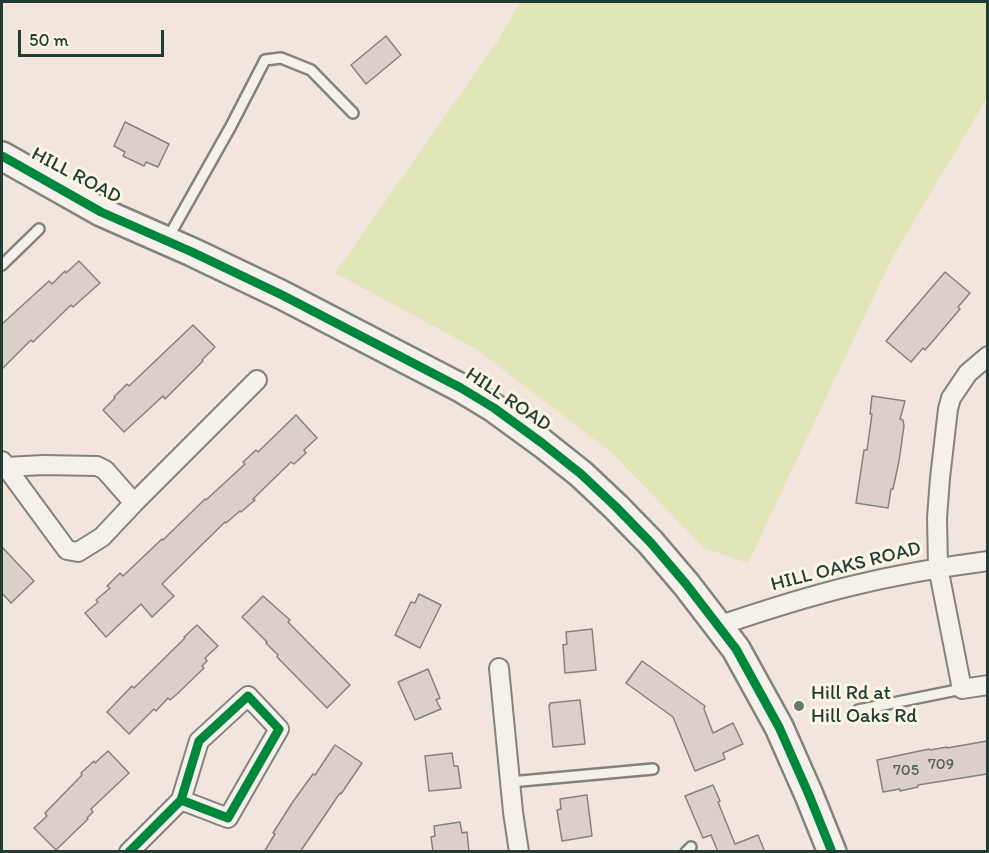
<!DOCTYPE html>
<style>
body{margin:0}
#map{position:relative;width:989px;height:853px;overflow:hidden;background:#f2e5dd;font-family:Itim,sans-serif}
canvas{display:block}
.frame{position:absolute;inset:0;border:3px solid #1f3d34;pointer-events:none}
.scale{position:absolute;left:18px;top:30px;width:146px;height:27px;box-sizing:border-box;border:3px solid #1f3d34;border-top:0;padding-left:8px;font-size:18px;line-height:21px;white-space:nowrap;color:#1f3d34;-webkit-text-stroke:4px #fcf5e5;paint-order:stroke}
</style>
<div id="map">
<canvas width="989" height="853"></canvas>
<div class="frame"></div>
<div class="scale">50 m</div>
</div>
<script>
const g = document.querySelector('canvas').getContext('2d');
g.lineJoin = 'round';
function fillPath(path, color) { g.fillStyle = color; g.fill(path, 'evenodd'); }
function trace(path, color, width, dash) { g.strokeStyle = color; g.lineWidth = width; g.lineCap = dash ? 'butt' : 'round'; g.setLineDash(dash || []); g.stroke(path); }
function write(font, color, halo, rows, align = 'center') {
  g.font = font + ' Itim,sans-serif'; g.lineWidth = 6; g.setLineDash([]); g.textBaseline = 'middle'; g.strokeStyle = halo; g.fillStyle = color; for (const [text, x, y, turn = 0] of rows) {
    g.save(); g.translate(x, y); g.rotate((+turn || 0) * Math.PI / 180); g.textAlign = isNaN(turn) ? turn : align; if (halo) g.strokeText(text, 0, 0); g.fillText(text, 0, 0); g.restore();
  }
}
fillPath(new Path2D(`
 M520,2H987V98L891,260L748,563L704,548L612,453L476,349L335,273L499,39Z`), '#e0e5b8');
const building = new Path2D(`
 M386,36L401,55L366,84L351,65Z
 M125,122L169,144L158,167L146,162L144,166L123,156L125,152L114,146Z
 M79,261L100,283L73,307L71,305L33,342L31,340L2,369V324L49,281L52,284L65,271L66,273Z
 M945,272L970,293L958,307L960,309L932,342L925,350L923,348L911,362L886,341Z
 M193,325L215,347L202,360L203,361L165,399L163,396L124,432L103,410L115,398L114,397L127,384L129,386Z
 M872,396L905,401L900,419L903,420L904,426L899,461L893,489H891L888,508L856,503L864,450H867L872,414H870Z
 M296,415L317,438L304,450L306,453L294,464L291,462L253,499L255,500L241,512L240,511L226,523L225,522L162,584L174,596L152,617L141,604L106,637L85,613L98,602L96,600L110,588L107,586L120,573L123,576L162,539L163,540L205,499L206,500L245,464L243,462L256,450L258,452Z
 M2,547L34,581L11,603L2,593Z
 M419,594L441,605L420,648L395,635L411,602L415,603Z
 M263,596L290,620L288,622L350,685L327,708L277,657L278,655L266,643L267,642L242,617Z
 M197,625L218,646L205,658L207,661L202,666L204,668L176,695L170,700L168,698L156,711L154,709L129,734L107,712L132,686L134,688L185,638L184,637Z
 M592,629L596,670L565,673L563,645L567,644L566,632Z
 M642,661L705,706L704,709L713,733L733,723L743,744L723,753L725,759L695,771L673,717L626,683Z
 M428,669L440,698L436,700L441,709L415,720L398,682Z
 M580,700L585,744L553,747L549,705H550V703Z
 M987,741V774L918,785V787L900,791V789L883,792L877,760L929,749L930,750L947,747V748Z
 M335,745L362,763L341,794L340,793L300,852H264L275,834L273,833L292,803L313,774L315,775Z
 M108,751L129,773L91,809L93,812L87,818L88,819L56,850L34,828L47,816L45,813L82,775L81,773L94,761L95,763Z
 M452,753L454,766H458L461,788L429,791L425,756Z
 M713,785L720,801L718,802L735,844L758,835L765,852H718L711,835L703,838L685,796Z
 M587,795L592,836L562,841L557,810L561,809L560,799Z
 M460,822L462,833L467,832L469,852H433L431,837L435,836L434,826Z`);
fillPath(building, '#dccec8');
trace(building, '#83837e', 1.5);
const lane = new Path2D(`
 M168,238L231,126L265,60L281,58L311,70L353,113
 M2,265L39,229
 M858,710L962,689
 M510,782L653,769
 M686,852L691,847`);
const street = new Path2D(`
 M988,356L968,373L951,398L948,409L940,478L937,518L938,567L962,689L988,685
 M2,461L6,467L43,465L97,466L105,470L134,503
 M6,467L67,550L78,552L102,537L134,503L257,380
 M718,626C762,611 806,597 851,586C896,575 942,567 988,561
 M499,668L513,812L519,852
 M129,852L181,800L199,741L248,696L279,729L228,818L181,800`);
const secondary = new Path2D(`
 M2,156L101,212L192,252L282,295L461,388L494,408L542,443L581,474L616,507L651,543L686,584L736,649L779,727L809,795L832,852`);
trace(lane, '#83837e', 14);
trace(street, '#83837e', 22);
trace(secondary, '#83837e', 32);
trace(lane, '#f5f0ea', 9);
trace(street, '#f5f0ea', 18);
trace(secondary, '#f5f0ea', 27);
trace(new Path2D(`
 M2,156L101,212L192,252L282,295L461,388L494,408L542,443L581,474L616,507L651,543L686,584L736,649L779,727L809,795L832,852
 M129,852L181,800L199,741L248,696L279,729L228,818L181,800`), '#00873e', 9);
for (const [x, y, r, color] of [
 [799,706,6,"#69786f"]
]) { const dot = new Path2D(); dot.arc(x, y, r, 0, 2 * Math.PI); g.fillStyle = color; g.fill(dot); trace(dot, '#fcf5e5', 2); }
write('16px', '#51645b', null, [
 ["709",941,765],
 ["705",906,771]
]);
write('20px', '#1f3d34', '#fcf5e5', [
 ["HILL ROAD",76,176,28],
 ["HILL ROAD",508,400,34],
 ["HILL OAKS ROAD",846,567,-14]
]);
write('20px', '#1f3d34', '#fcf5e5', [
 ["Hill Rd at",811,694],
 ["Hill Oaks Rd",811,717]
], 'left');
</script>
